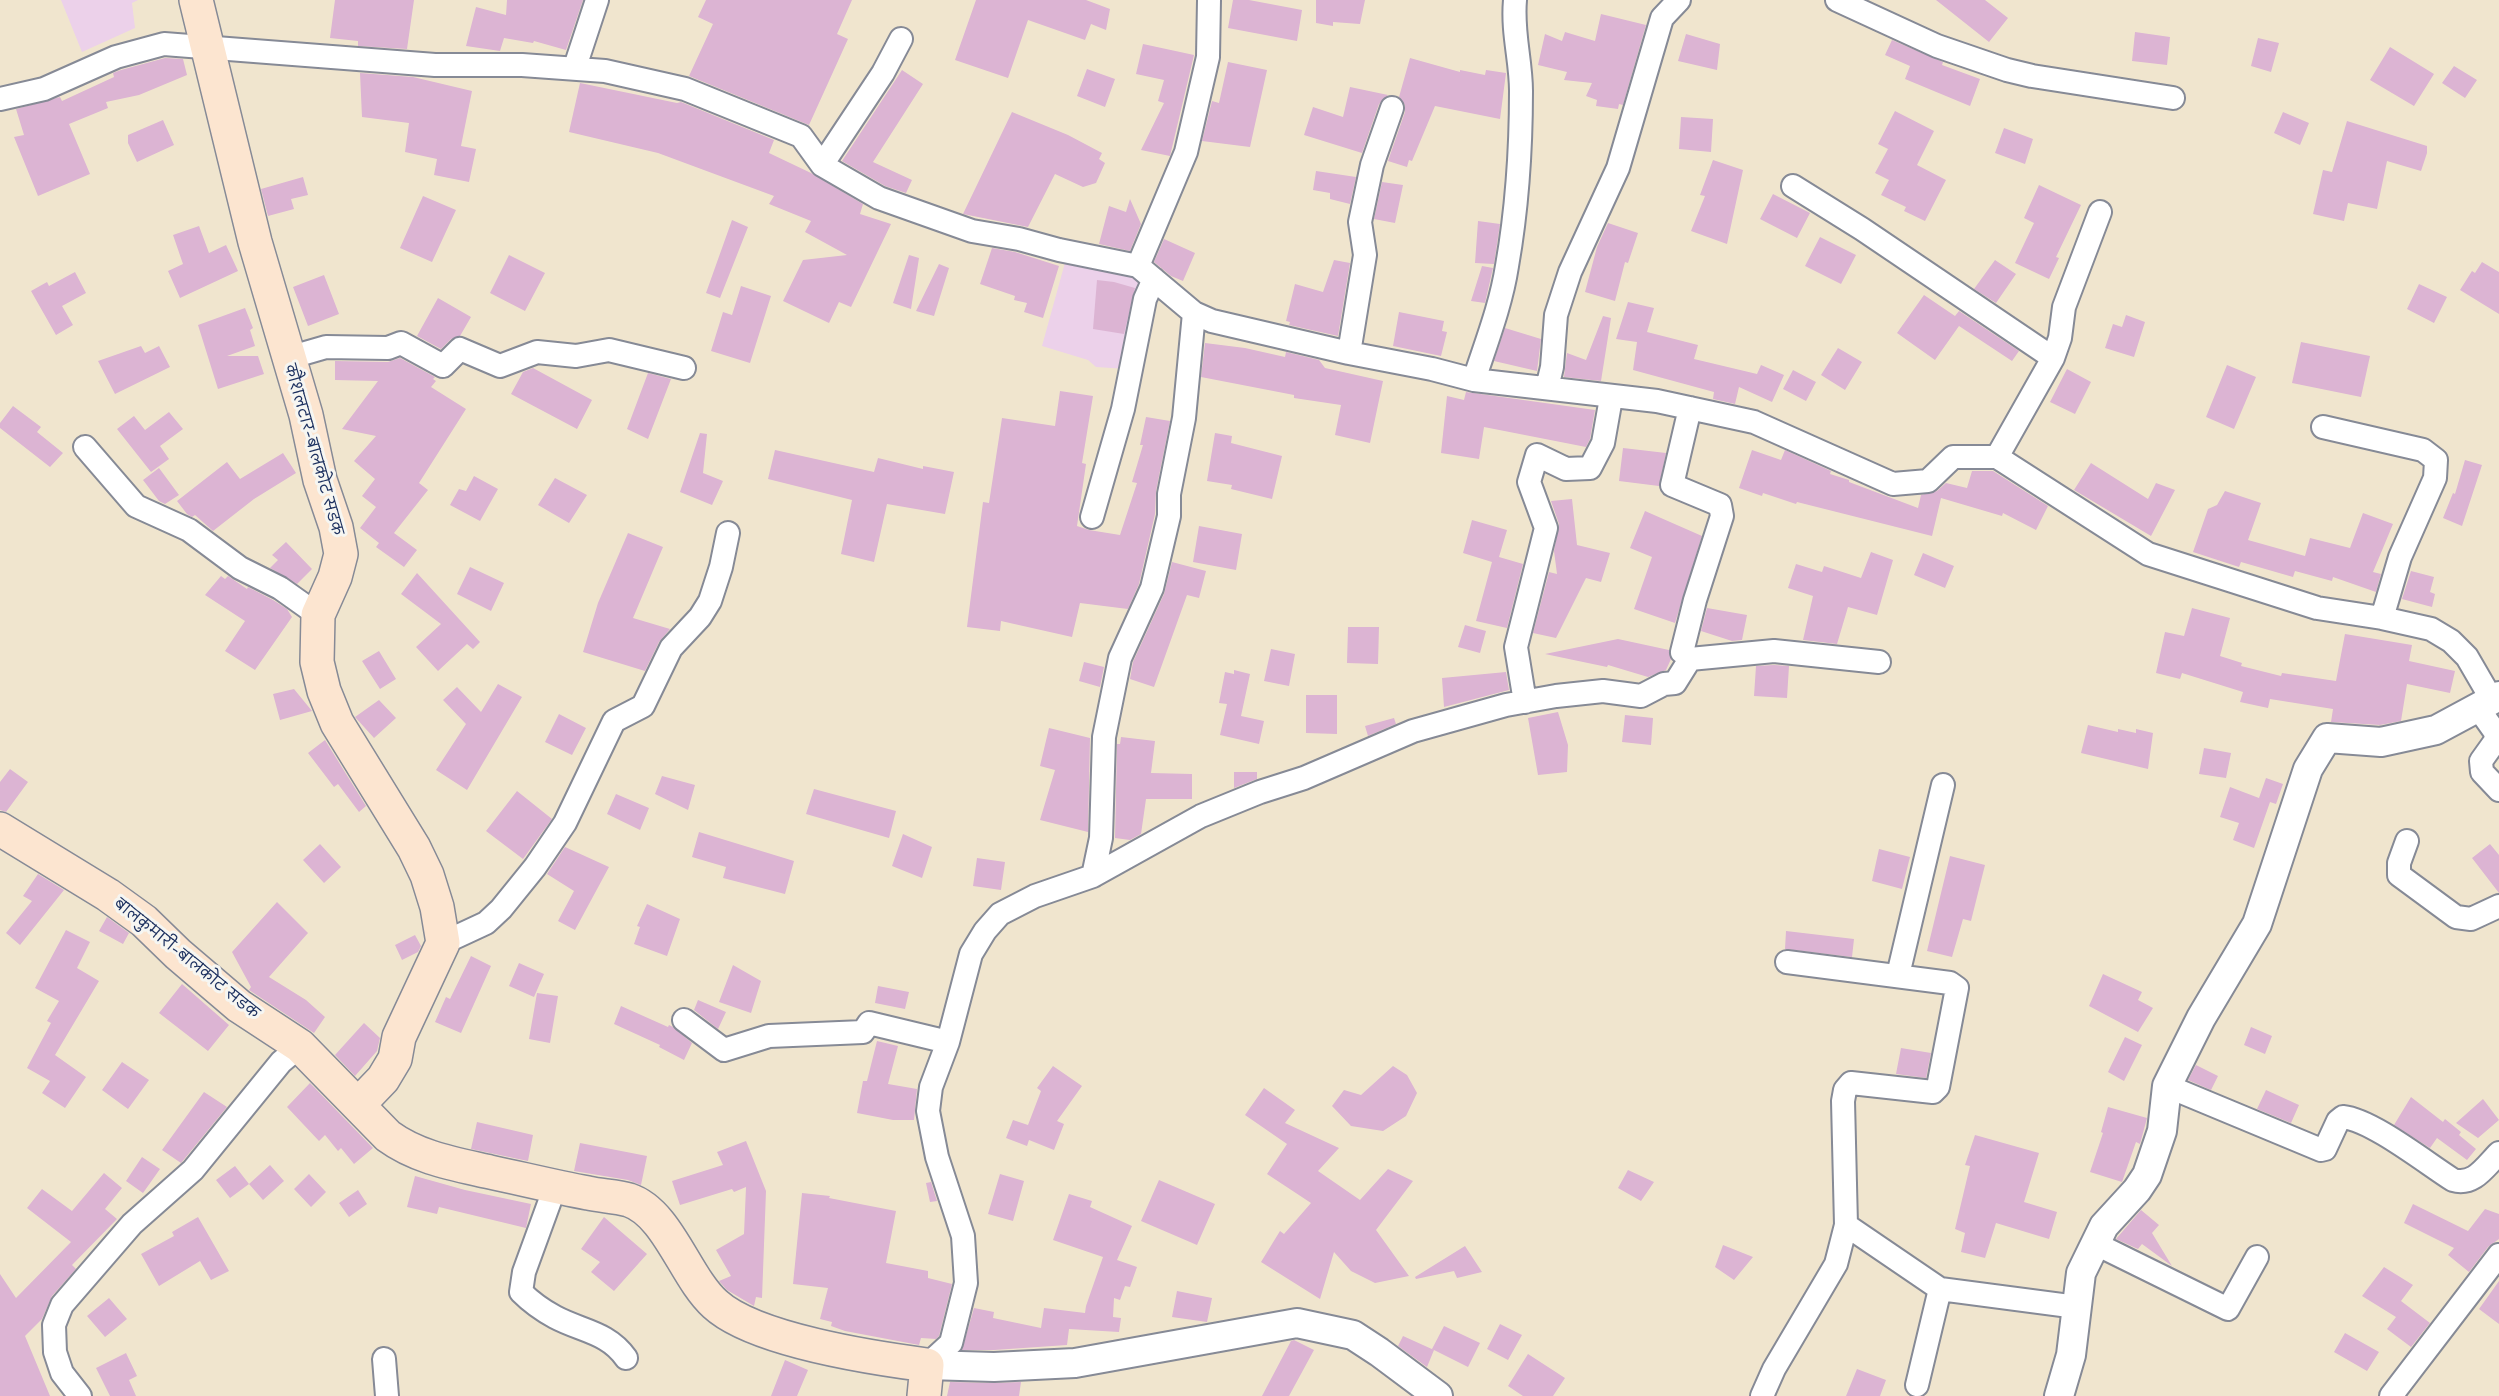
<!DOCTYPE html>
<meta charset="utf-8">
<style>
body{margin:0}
canvas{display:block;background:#f0e5ce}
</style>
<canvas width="2499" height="1396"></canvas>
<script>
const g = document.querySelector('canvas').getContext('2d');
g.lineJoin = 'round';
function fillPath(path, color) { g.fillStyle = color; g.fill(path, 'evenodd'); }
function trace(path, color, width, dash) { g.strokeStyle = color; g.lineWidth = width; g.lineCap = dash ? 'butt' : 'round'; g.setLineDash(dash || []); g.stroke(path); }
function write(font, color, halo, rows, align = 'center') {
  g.font = font + ' "Shantell Sans","Playpen Sans Deva",sans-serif'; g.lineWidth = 6; g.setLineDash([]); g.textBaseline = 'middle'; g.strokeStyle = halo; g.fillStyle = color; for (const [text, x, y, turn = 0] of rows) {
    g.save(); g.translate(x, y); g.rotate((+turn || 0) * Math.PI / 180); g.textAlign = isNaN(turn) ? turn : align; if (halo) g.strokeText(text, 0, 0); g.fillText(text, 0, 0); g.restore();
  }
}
fillPath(new Path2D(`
 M61,0H138L132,3L135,28L82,52Z
 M1066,259L1142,279L1127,369L1096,367L1088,360L1042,346Z`), '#ecd1ea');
fillPath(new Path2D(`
 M335,0H414L407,49L358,46V41L330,38Z
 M507,0H583L566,50L534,41L533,43L504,38L500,51L466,46L476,7L506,15Z
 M706,0H852L837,34L848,39L809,125L689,76L713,24L698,17Z
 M976,0H1086L1110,9L1106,30L1091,24L1085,40L1028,20L1008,78L955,60Z
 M1233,0H1249L1302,10L1297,41L1228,28Z
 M1316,0H1365L1360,24L1333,22V26L1316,23Z
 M1936,0H1985L2008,18L1989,42Z
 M1601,14L1646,25L1623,105L1619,104L1618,109L1596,106L1597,100L1586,96L1592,83L1564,80L1567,72L1538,65L1545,34L1562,41L1565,32L1595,41Z
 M2135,32L2170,37L2167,65L2132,61Z
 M1686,34L1720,44L1717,70L1678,61Z
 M2258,38L2279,43L2271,72L2251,66Z
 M1892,40L1943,62L1942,65L1980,79L1970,106L1905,79L1910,66L1885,55Z
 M1143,44L1194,55L1170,156L1141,150L1164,103L1158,101L1164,80L1136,74Z
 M2390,47L2434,74L2414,106L2370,80Z
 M165,58L183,59L187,75L139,95L106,102L108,108L69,124L90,174L38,196L14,137L24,135L16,109L60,97L62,101L114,77L113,73L121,70Z
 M1410,58L1460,72V70L1485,75L1486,70L1506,73L1500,119L1435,106L1412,161L1409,160L1407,167L1388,161L1405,112V105L1399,97Z
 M1228,62L1267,70L1250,147L1202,141L1212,101L1219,103Z
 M2454,66L2477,80L2465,98L2442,83Z
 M1087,69L1115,79L1105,107L1077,96Z
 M902,70L923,84L873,162L912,180L906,193L885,186L842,161Z
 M360,73L413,77L472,91L461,146L476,149L469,182L434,175L437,159L405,152L409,123L362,117Z
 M580,83L677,103L681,102L774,140L769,153L811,173L863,204L860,214L891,224L851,307L839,302L829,323L783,301L803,260L847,255L805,232L811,221L769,204L774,196L658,153L569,132Z
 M1350,87L1388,95L1379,104L1362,153L1304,135L1313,107L1343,117Z
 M1895,111L1934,131L1917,165L1946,180L1925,221L1904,211L1906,207L1881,195L1889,180L1875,173L1888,149L1878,144Z
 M1012,112L1068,135L1102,153L1099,159L1105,163L1096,183L1083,187L1055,174L1028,227L963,214Z
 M2283,112L2309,123L2300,145L2274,133Z
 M1681,117L1713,119L1711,152L1679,149Z
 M163,120L174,145L137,162L128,143V135Z
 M2347,121L2427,146V153L2421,171L2387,161L2377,209L2348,203L2344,221L2313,214L2323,170L2332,172Z
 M2004,128L2033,139L2025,164L1995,153Z
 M1713,160L1743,170L1727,244L1691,231L1705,196L1700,195Z
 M1316,171L1356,177L1350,204L1330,199V193L1313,190Z
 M303,177L308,195L291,199L294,209L268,216L261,189Z
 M1382,182L1403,185L1395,223L1374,219Z
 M2039,185L2081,205L2056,257L2059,258L2049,279L2015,263L2034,223L2024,218Z
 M1773,194L1810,213L1797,238L1760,219Z
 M423,196L456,210L432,262L400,248Z
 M1130,199L1141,224L1130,251L1099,244L1109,206L1126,212Z
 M732,220L748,227L720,298L706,293Z
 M1478,221L1500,224L1494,264L1475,263Z
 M1608,223L1638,233L1628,263L1625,262L1615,301L1585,292L1597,247Z
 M199,226L209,253L226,245L238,271L180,298L168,271L183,264L173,235Z
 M1820,237L1856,255L1841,284L1805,266Z
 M1164,239L1195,253L1183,281L1171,276L1154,262Z
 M992,248L1015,252L1059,266L1043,318L1024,312L1027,303L1014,300L1015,296L980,284Z
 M509,255L545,273L525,311L490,293Z
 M909,255L919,258L911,309L893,303Z
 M1334,260L1350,263L1338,336L1289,325L1290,322L1286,321L1295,284L1323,292Z
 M1995,260L2016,274L1996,303L1974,289Z
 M2482,262L2499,272V314L2460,290L2472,271L2475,273Z
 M939,264L949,268L934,316L916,311Z
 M1482,266L1493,268L1485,303L1471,301Z
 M75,272L86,293L62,306L73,325L56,335L31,291L47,282L49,286Z
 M324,275L339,314L308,326L293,287Z
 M1097,280L1114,282L1135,288L1124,334L1093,329Z
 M2419,284L2447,297L2434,323L2407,309Z
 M741,286L771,296L750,363L711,351L723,312L732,315Z
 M1924,295L1955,316L1959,311L2019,351L2012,361L1959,326L1935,360L1897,333Z
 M438,298L471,317L460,336L451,339L441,349L417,336Z
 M1628,302L1654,308L1647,332L1698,345L1694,359L1757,374L1761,365L1784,375L1772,402L1739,387L1735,404L1713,399L1714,392L1633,370L1637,342L1616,339Z
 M245,308L253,328L250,330L255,346L227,356H258L264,374L218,389L198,325Z
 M1399,312L1444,321L1442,331L1447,332L1441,356L1393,346Z
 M2126,315L2145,322L2134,357L2105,348L2113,324L2122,327Z
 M1603,316L1611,318L1601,381L1564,377L1567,353L1586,360Z
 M1505,328L1541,339L1537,371L1494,361Z
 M2301,342L2370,356L2361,397L2292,383Z
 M1205,343L1245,348L1285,357L1286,352L1319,360L1325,368L1383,381L1370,443L1335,435L1341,405L1294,398V395L1201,377Z
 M141,346L145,353L159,346L170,367L115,394L98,361Z
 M1838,348L1862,362L1845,390L1821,375Z
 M400,358L435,377L433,379L436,381L431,387L466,409L419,483L428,490L394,533L417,550L404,567L376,547L379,543L360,528L376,507L362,496L375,479L354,461L376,436L342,429L378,381L335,380V361L388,362Z
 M2227,365L2256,377L2234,429L2206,417Z
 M533,368L592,400L577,429L511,394L523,372Z
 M2067,369L2091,382L2075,414L2050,402Z
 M1793,370L1816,382L1806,401L1783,389Z
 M648,373L671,379L648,439L627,429Z
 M1060,391L1093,396L1082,463L1086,464L1077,526L1089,530L1120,535L1137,483L1132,482L1143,445H1140L1146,417L1170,421L1156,491L1155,514L1139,584L1128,609L1080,603L1072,637L1001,621L1000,631L967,627L983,502L989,503L1002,418L1055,426Z
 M1466,392L1595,410L1590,439L1586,447L1484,427L1479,459L1441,453L1447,396L1464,400Z
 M13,406L41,427L37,432L63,453L50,467L0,428V423Z
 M169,412L183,429L160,446L169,459L151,472L117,429L134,416L145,430Z
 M700,433L707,434L703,473L723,481L712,505L680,492Z
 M1215,433L1232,436L1231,443L1282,456L1272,499L1231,489L1232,485L1207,481Z
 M1623,448L1666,453L1659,486L1619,481Z
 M775,450L874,472L878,458L923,469V466L954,472L945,514L887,504L874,562L841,554L852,500L768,479Z
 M1752,450L1781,460L1785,450L1831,471L1830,474L1849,480V482L1918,508L1921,495L1937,491L1946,483L1967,488L1972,471H1993L2048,506L2036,530L2003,513L2002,516L1941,498L1932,536L1797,502L1796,504L1763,493L1762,496L1739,488Z
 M283,453L296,473L254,499L213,531L195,515L192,517L187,514L177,501L227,462L240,479Z
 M2465,460L2482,465L2462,526L2443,518L2453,493L2455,494Z
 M2091,463L2148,499L2156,483L2175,490L2151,536L2074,490Z
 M159,468L179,495L165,504L159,501L143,480Z
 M474,476L498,489L480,521L450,505L459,489L466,491Z
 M555,478L587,495L569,523L538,505Z
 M2225,491L2261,503L2248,540L2305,556L2310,538L2350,548L2363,513L2393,524L2373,572L2381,574L2376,592L2333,577L2332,581L2295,571L2293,577L2241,562L2239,567L2193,552L2208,509L2217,505Z
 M1572,499L1577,545L1610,553L1601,582L1586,578L1556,638L1533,633L1549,572L1557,574L1554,551L1559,524L1551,501Z
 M1645,511L1702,536L1675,623L1634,609L1652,557L1630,548Z
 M1472,520L1507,530L1499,557L1523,564L1507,628L1476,621L1492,562L1463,553Z
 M1199,526L1242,534L1236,570L1193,562Z
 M628,533L663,547L633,618L670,629L659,642L645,671L583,652L598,603Z
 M286,542L312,569L297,584L270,568L278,560L272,555Z
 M1871,552L1893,560L1877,615L1848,607L1837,644L1803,640L1813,596L1788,588L1796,564L1822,572L1824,566L1861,578Z
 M1923,553L1954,566L1945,588L1914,575Z
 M1172,562L1206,571L1199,598L1187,595L1154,687L1130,679L1133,662L1164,594Z
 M470,567L504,583L491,611L457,594Z
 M2411,571L2434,577L2430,592L2435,594L2432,607L2402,599Z
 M417,573L480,642L473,649L467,644L438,671L416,647L441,624L401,594Z
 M221,576L225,579L228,576L247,589L248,587L273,600L287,609L292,617L255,670L225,651L245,621L205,595Z
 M1707,608L1747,615L1742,640L1732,641L1701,631Z
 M2192,608L2230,618L2220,656L2242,663L2241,666L2281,676L2282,673L2336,681L2345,634L2412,645L2409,661L2455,671L2450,693L2407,684L2401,721L2380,725L2331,722L2333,709L2270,699L2268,708L2240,702L2243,692L2182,673L2180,679L2156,673L2165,632L2184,636Z
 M1465,625L1486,631L1480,653L1458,647Z
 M1348,627H1379L1378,664L1347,663Z
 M1618,639L1669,650L1671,659L1666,670L1648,677L1608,665L1607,667L1545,654Z
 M1271,649L1295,654L1289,686L1264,681Z
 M379,651L396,679L380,689L362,661Z
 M1084,662L1104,667L1100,687L1079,681Z
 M1774,665L1789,666L1787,698L1754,696L1756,666Z
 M1234,670L1250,674L1241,716L1264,721L1259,744L1220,735L1227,704L1219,703L1225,672L1234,674Z
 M1506,672L1509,690L1444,707L1442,678Z
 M498,684L522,697L467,790L436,770L466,724L443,700L457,687L481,712Z
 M294,689L312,711L280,720L273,694Z
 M1306,695H1337V734L1306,733Z
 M379,700L396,718L374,738L355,717Z
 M1558,712L1568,745L1567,772L1538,775L1528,718Z
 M559,714L586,728L572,755L545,742Z
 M1625,715L1653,718L1651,745L1622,742Z
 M1394,718L1396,724L1368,736L1365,726Z
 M2088,725L2118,732V729L2136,733V729L2153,733L2148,769L2081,753Z
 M1049,728L1090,738L1088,832L1040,820L1055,770L1040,766Z
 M1121,737L1155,741L1151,773L1192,774V799H1146L1141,834L1130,840L1115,838L1117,744H1120Z
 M325,740L366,806L359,812L338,784L334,787L308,753Z
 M2204,748L2231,753L2226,778L2199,774Z
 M10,769L28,782L6,812L0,810V782Z
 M1234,772H1257V779L1234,788Z
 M662,776L695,785L688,810L655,794Z
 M2266,778L2283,784L2276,804L2270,802L2254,848L2233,840L2239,823L2220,817L2230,787L2259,798Z
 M814,789L896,811L889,838L806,814Z
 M517,791L552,819L523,859L486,831Z
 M616,794L649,808L640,830L607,814Z
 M699,832L794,861L785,894L723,878L726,867L692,857Z
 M903,834L932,847L922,878L892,866Z
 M320,844L341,867L324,883L303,860Z
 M2490,844L2499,855V893L2472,858Z
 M565,847L609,867L575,930L558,921L574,891L547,874Z
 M1879,849L1910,857L1902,889L1872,881Z
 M1950,856L1985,865L1971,921L1963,919L1952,957L1927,951Z
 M977,858L1005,862L1001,890L973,886Z
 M38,874L64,890L20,945L6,933L32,901L23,896Z
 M277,902L308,933L269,977L306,1000L325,1017L314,1033L249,990L251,987L232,952Z
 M647,904L680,919L667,956L634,944L640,927L637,926Z
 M107,917L129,933L123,944L99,931Z
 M66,930L90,942L77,968L99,981L55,1055L86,1077L65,1108L42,1093L50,1081L27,1068L51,1023L47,1021L59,1001L35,988Z
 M1786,931L1854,939L1852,957L1785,949Z
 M415,935L421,946L418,952L402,960L395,945Z
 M471,956L491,966L461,1033L435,1022L446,997L450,999Z
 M519,963L544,974L534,997L509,986Z
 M733,965L761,981L751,1013L719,1002Z
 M2103,974L2142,992L2138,1000L2153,1008L2138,1032L2089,1006Z
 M182,984L229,1025L208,1051L159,1013Z
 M878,986L909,992L905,1009L875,1003Z
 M537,993L558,996L550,1043L529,1039Z
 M698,1000L726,1012L718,1029L694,1010Z
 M621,1006L668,1027L669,1025L673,1027L692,1043L684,1060L659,1047L660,1045L614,1024Z
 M364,1023L380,1038L377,1051L355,1076L335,1055Z
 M2251,1027L2272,1036L2265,1054L2244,1045Z
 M2125,1037L2142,1045L2124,1081L2108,1072Z
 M877,1041L898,1046L888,1084L917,1089L914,1120H893L857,1113L863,1081H867Z
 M1901,1048L1931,1053L1926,1078L1896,1074Z
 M122,1062L149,1080L128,1109L102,1090Z
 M2196,1065L2218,1076L2211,1090L2188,1080Z
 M1053,1066L1082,1086L1057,1121L1064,1124L1054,1150L1029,1140L1027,1146L1006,1138L1013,1120L1028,1125L1041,1091L1037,1088Z
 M1393,1066L1407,1075L1417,1093L1406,1116L1383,1131L1351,1126L1332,1106L1344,1090L1361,1095Z
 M310,1083L373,1148L354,1164L341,1148L338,1151L325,1135L319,1141L287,1107Z
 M1264,1088L1295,1110L1285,1123L1339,1148L1318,1171L1360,1200L1388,1169L1413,1181L1376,1230L1409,1276L1375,1283L1351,1271L1334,1252L1320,1299L1261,1262L1280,1231L1284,1234L1311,1203L1267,1174L1287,1144L1245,1115Z
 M2266,1090L2299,1105L2291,1123L2257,1109Z
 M204,1092L227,1107L181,1163L162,1150Z
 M2411,1097L2443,1122L2445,1119L2461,1132L2459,1135L2476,1149L2467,1160L2437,1138L2430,1148L2394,1125Z
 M2483,1099L2499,1120L2478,1138L2456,1123Z
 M2108,1107L2147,1118L2140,1144L2136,1142L2122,1182L2090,1172L2103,1133L2101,1132Z
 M477,1122L533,1135L528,1161L471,1149Z
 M1975,1135L2039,1153L2024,1202L2057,1212L2049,1239L1996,1223L1985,1258L1961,1252L1965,1233L1955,1229L1970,1166L1965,1165Z
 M746,1141L766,1191L762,1298L756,1297L754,1306L727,1290L719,1281L731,1276L716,1250L744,1234L746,1187L734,1192L732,1189L680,1205L672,1181L723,1165L717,1152Z
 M580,1143L647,1156L641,1185L628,1180L574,1171Z
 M142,1157L160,1169L143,1193L126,1181Z
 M270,1165L284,1181L263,1200L249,1184Z
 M235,1166L249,1184L230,1198L216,1180Z
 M1628,1170L1654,1182L1641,1201L1618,1188Z
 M104,1173L122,1188L105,1209L117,1219L72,1265L76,1269L52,1296L42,1319L25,1336L50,1396H0V1274L16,1298L71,1242L27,1208L42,1189L72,1211Z
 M309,1174L326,1192L311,1207L294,1189Z
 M1000,1174L1024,1181L1013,1221L988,1214Z
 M415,1176L465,1190L531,1204L526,1228L439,1207L437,1214L407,1207Z
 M1159,1180L1215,1204L1197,1245L1141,1221Z
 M931,1182L937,1201L930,1202L926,1183Z
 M358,1190L367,1204L349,1217L339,1203Z
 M802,1193L830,1196L829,1198L896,1211L886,1263L928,1271V1278L952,1284L939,1336L936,1339L921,1338L919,1345L845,1331L831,1326L832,1322L820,1319L828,1288L793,1284Z
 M1069,1194L1092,1201L1090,1207L1132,1226L1117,1260L1137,1267L1130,1287L1125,1286L1120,1300L1114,1298L1113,1317L1121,1318L1119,1332L1069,1329L1067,1345L994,1350H962L974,1308L994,1312L993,1318L1041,1328L1044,1308L1085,1313L1086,1306L1103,1257L1053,1240Z
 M2413,1204L2468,1231L2485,1209L2499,1214V1239L2488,1247L2469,1272L2448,1255L2454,1248L2404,1223Z
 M2141,1210L2159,1225L2152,1233L2172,1266L2142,1244L2138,1249L2116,1239Z
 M198,1217L229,1271L211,1280L200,1261L159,1286L141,1254L174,1236L172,1232Z
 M604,1217L647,1254L614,1291L591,1272L600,1262L581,1249Z
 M1723,1245L1753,1257L1734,1280L1715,1267Z
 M1465,1246L1482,1272L1457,1278L1454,1271L1416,1279L1415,1277Z
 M2384,1267L2413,1285L2401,1301L2430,1323L2411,1347L2387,1329L2396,1317L2362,1296Z
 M2499,1281V1324L2479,1309Z
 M1177,1291L1212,1298L1207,1322L1172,1317Z
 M109,1298L127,1319L105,1337L87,1316Z
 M1500,1324L1522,1335L1508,1360L1487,1349Z
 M1444,1326L1480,1343L1468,1367L1432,1349Z
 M2345,1333L2379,1352L2367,1371L2334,1352Z
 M1403,1336L1434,1350L1427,1367L1398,1346Z
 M1294,1340L1314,1350L1289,1396H1262L1291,1341Z
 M126,1353L137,1376L129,1380L136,1396H110L96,1368Z
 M1528,1354L1565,1378L1553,1396H1523L1508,1386Z
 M785,1360L808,1370L797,1396H771Z
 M1857,1369L1886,1380L1880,1396H1846Z
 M950,1382L994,1383L1021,1382L1019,1396H947Z`), '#dcb4d3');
const minor = new Path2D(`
 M1837,0L1937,46L2007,70L2032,76L2173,98
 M575,67L597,0
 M0,99L44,89L116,57L164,44L435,65H522L605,71L685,89L801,136L822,165L879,198L972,231L1019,239L1059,250L1138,266L1194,313L1212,321L1349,353L1432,369L1474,380L1657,401L1754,422L1893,484L1928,481L1953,457H1997L2148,554L2317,608L2382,618L2431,629L2451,641L2467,657L2492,700
 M822,165L883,73L901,39
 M1793,186L1862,229L2053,358
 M1138,266L1186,152L1208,57L1209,0
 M1349,353L1365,255L1360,222L1372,165L1392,108
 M288,358L326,347L388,348L401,343L443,366L460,349L500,366L537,352L576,356L609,350L684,368
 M1474,380C1486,343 1501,305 1507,266C1517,209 1521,149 1521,91C1521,60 1512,33 1515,0
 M1547,388L1552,367L1556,315L1570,272L1618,168L1662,18L1679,0
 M2323,427L2423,450L2436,460L2435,478L2400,557L2382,618
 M85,447L136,506L189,530L240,568L280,588L318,615
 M1997,457L2053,358L2060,338L2064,307L2100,212
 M1092,517L1123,409L1145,299L1154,279
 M1690,659L1774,651L1879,662
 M1525,702L1516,647L1546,528L1529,482L1537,455L1566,469L1590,468L1603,443L1611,398
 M2478,708L2495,732L2496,740L2481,761L2482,772L2499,790
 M2407,841L2399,863V875L2456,917L2471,919L2499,906
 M1093,876L1201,816L1260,792L1304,778L1413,731L1506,705L1556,696L1603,691L1641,696L1664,684L1675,683L1690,659L1682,652L1695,600L1722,516L1720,505L1672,485L1690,408
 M443,943L486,923L501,909L535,867L565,823L614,721L643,706L671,648L700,617L710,601L721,567L728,533
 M1898,975L1943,785
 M684,1020L724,1050L769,1036L863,1032L869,1023L948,1042
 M2167,1086L2321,1150L2325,1149L2338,1121L2343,1117C2372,1120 2426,1163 2453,1180C2474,1186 2485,1167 2499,1153
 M555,1187L524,1272L521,1292C531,1302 542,1310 555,1317C581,1331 608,1332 626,1358
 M1846,1225L1940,1289L2077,1307
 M2094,1243L2228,1309L2257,1257
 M384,1359L387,1396
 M927,1365L951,1343L966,1283L963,1236L937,1157L928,1111L931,1087L948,1042L971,954L985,931L1000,914L1035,896L1093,876L1101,838L1104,737L1120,658L1152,588L1169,516V494L1184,418L1194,313
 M1917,1385L1940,1289
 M80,1396L62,1373L55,1352L54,1325L62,1305L132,1224L193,1170L281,1062L300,1046
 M1762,1396L1774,1369L1836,1264L1846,1225L1843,1101L1845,1090L1851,1083L1933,1092L1938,1087L1957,988L1950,983L1787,962
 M2391,1396L2499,1255`);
const tertiary = new Path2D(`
 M927,1365L994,1367L1075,1363L1297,1323L1353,1335L1379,1352L1438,1396
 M2059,1396L2071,1355L2081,1273L2104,1226L2137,1190L2147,1175L2162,1131L2167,1086L2201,1018L2257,924L2308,769L2327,738L2381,742L2436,730L2499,696`);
const secondary = new Path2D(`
 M196,0L255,242L306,415L320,480L336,527L341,554L335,577L318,615L317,662L324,691L337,723L414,848L427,875L437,907L443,943L399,1037L395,1059L383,1079L359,1104
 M0,829L108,895L144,921L178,954L239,1006L300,1046L388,1136C418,1158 455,1164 490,1172C523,1179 555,1187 588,1193C601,1196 616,1196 629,1200C668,1213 685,1277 715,1304C754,1340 873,1358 927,1365L924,1396`);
trace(minor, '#868a96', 26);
trace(tertiary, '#868a96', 32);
trace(secondary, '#868a96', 36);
trace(minor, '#fff', 22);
trace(tertiary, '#fff', 28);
trace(secondary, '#fce5d0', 33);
write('15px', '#1b2f5e', '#f6f6f2', [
 ["कौशलटार-बालकोट सडक",313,450,74],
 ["बालकुमारी-बालकोट सडक",186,959,39]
]);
</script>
